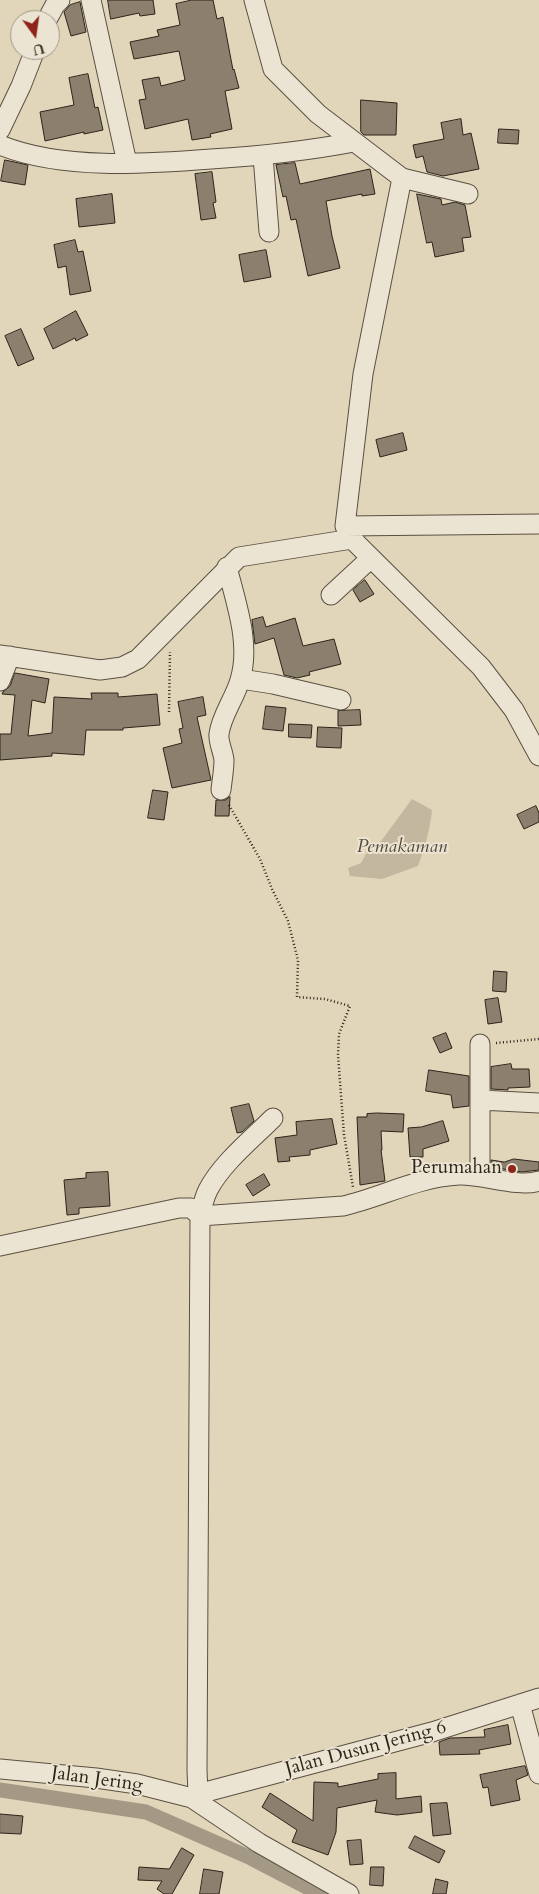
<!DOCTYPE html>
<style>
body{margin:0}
#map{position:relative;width:539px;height:1894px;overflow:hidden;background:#e2d6ba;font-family:Cardo,serif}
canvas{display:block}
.north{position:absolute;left:10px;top:10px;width:50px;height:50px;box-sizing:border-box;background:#ece4d2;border:1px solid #a09788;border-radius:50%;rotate:166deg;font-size:14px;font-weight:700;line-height:20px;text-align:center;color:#2d231a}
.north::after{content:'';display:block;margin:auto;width:18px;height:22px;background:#8f2418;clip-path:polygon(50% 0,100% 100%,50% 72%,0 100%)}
</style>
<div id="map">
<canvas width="539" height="1894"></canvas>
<div class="north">U</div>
</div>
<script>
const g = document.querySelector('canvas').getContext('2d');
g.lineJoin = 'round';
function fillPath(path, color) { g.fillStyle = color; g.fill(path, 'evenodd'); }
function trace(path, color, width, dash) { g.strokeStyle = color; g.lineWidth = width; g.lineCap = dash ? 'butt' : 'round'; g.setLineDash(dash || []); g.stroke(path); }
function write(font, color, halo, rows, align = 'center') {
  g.font = font + ' Cardo,serif'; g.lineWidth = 4; g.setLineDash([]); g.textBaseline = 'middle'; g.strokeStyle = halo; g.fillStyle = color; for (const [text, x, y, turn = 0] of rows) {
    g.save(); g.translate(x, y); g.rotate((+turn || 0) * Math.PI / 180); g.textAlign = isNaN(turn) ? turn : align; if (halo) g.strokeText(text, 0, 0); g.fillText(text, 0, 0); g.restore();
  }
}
fillPath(new Path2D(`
 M412,799L432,810C430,830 425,847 418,866L382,879L350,876L348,868L361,863L368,850L376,848Z`), '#c3b89f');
trace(new Path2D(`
 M0,1790L146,1812L251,1858L320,1894`), '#a49984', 15);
const building = new Path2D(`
 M108,0H153L155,14L140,16L139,13L111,19Z
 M192,0H213L217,19L223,17L233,70L234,69L239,88L225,91L232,129L210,134L211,137L192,140L188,119L145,129L139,100L146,99L142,80L159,77L161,86L185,80L179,51L134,59L130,42L159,36L157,30L180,25L176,4Z
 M80,2L86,32L71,36L64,12L70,5Z
 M88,74L95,108L98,107L103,130L84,134V132L45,141L40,112L74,105L69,78Z
 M361,100L397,103L396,135H364L361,132Z
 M461,119L463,135L471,133L479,169L443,176L427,172L423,156L416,158L413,145L444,139L441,123Z
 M499,129L519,130L518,144L498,143Z
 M5,160L28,165L25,185L1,181Z
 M295,163L300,184L370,169L375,194L362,196V194L326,201L332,236L340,268L308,276L296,219L291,220L286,196L283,197L276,165Z
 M212,172L216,202L213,203L216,218L201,220L195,174Z
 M112,194L115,223L79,227L76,199Z
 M417,194L441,199L442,205L455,202L465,205L471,237L462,238L464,251L435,257L432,242L427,243Z
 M75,240L78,252L83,251L91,291L70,295L66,266L58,268L54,245Z
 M266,250L271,277L244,282L239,255Z
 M76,311L88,335L76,341L75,338L53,349L44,329Z
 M21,329L34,359L18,366L5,336Z
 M403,433L407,450L380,457L376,440Z
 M365,580L374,594L360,602L353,590Z
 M263,617L266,627L295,618L303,646L334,639L341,664L309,672L310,675L297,678L284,675L274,638L255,644L252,620Z
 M15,673L49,679L45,703L32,700L28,736L52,733L54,697L92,699L91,693H118V697L157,694L160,725L123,728V730H86L84,755L52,753V756L0,760V734H11L15,695L2,694L3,692L10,686Z
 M203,697L206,715L197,717L211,780L172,788L163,748L182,743L179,729L183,728L178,702Z
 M266,706L286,708L283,731L263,729Z
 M360,710L361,725L338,726V711Z
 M289,724L312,725L311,738L289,737Z
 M318,727L342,728L341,748L317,747Z
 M153,790L168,792L164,820L148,818Z
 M230,797L229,816H215L216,800H225Z
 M536,806L539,813V822L524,829L517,815Z
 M494,971L507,972L506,992L493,991Z
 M498,998L502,1022L488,1024L485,1000Z
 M446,1033L452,1048L440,1053L433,1038Z
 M511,1064L512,1069H529L530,1087L508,1088V1090L491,1089V1067Z
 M429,1070L469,1076V1106L453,1108L451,1095L426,1091Z
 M249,1104L254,1121L242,1132L237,1133L231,1108Z
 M377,1113L404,1114L403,1132L381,1131L382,1150H381L385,1181L360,1185L357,1117H367V1114Z
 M332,1119L337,1144L310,1150V1155L289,1157L290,1161L278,1162L275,1138L297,1135L296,1122Z
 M443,1121L449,1141L423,1149V1157H410L408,1128L421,1127Z
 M514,1159L539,1162V1170L522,1172L491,1167V1160L504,1162Z
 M108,1172L110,1206L79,1208V1214L67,1215L64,1180L86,1178V1173Z
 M264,1174L270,1185L253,1196L246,1185Z
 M508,1725L511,1744L479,1750L480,1754L440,1755L439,1742L450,1738L485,1737L484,1730Z
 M525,1766L528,1775L516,1780L520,1800L491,1806L488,1787L483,1788L480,1775Z
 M396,1773V1799L421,1796L422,1812L397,1815L375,1812L377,1800L337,1808L336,1832L328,1855L292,1842L297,1830L262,1807L270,1793L313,1821L314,1782L338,1783V1787L378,1779V1774Z
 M447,1803L451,1834L433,1836L430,1804Z
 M0,1814L23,1816L21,1834L0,1833Z
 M415,1836L445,1851L439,1863L409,1848Z
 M361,1840L363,1864L350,1865L347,1841Z
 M182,1848L194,1855L172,1894H164L157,1889L162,1881L138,1880L139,1867L169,1869Z
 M371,1867H384L383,1886L370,1885Z
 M204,1869L223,1872L219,1894H200Z
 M436,1879L448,1882L446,1894H433Z`);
fillPath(building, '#8b806d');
trace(building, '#2d231a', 1);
const minor = new Path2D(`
 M91,0L127,163
 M254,0L273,69L318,114L402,178L468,194
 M47,20L55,5L60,0
 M0,130L21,86L35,50
 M0,145C61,170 146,164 211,159C259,156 307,151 354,142
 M263,156L269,232
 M402,178L363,374L345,526L352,539L481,667L514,710L539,756
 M345,526L539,524
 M331,595L371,558
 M0,655L100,670L122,667L138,659L239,557L352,539
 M241,679L273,684L341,700
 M0,681L10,656
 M221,790C222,780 224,770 224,760C223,751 218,742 219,734C221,716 235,698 240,680C251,644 236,603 227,567
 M480,1100L539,1103
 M480,1175V1044
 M200,1216L343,1206C382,1197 418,1177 459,1175C482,1174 519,1188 539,1181
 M0,1246L179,1208H191L200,1216
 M520,1704L539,1774
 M0,1769L96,1778L137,1784L192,1798L259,1843L349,1894
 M198,1794L197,1770L200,1216C202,1207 204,1198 208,1190C222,1163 252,1139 273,1118
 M192,1798L198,1794L432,1732L539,1698`);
trace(minor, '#5a5042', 21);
trace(new Path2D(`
 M169,712L170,652
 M229,805L260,859L272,889L288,921L298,960L297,997L325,999L350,1006L339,1034L338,1055L344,1135L353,1187
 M496,1043L539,1039`), '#2d231a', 2.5, [1, 2.5]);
trace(minor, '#ece4d2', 19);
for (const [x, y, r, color] of [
 [512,1169,5,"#8f2418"]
]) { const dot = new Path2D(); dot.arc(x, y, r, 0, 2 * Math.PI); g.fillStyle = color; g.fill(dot); trace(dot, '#ece4d2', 2); }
write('italic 19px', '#52483b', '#ece4d2', [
 ["Pemakaman",402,848]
]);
write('19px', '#2d231a', '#ece4d2', [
 ["Perumahan",502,1169]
], 'right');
write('19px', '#2d231a', '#ece4d2', [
 ["Jalan Dusun Jering 6",366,1749,-15],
 ["Jalan Jering",97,1780,8]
]);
</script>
